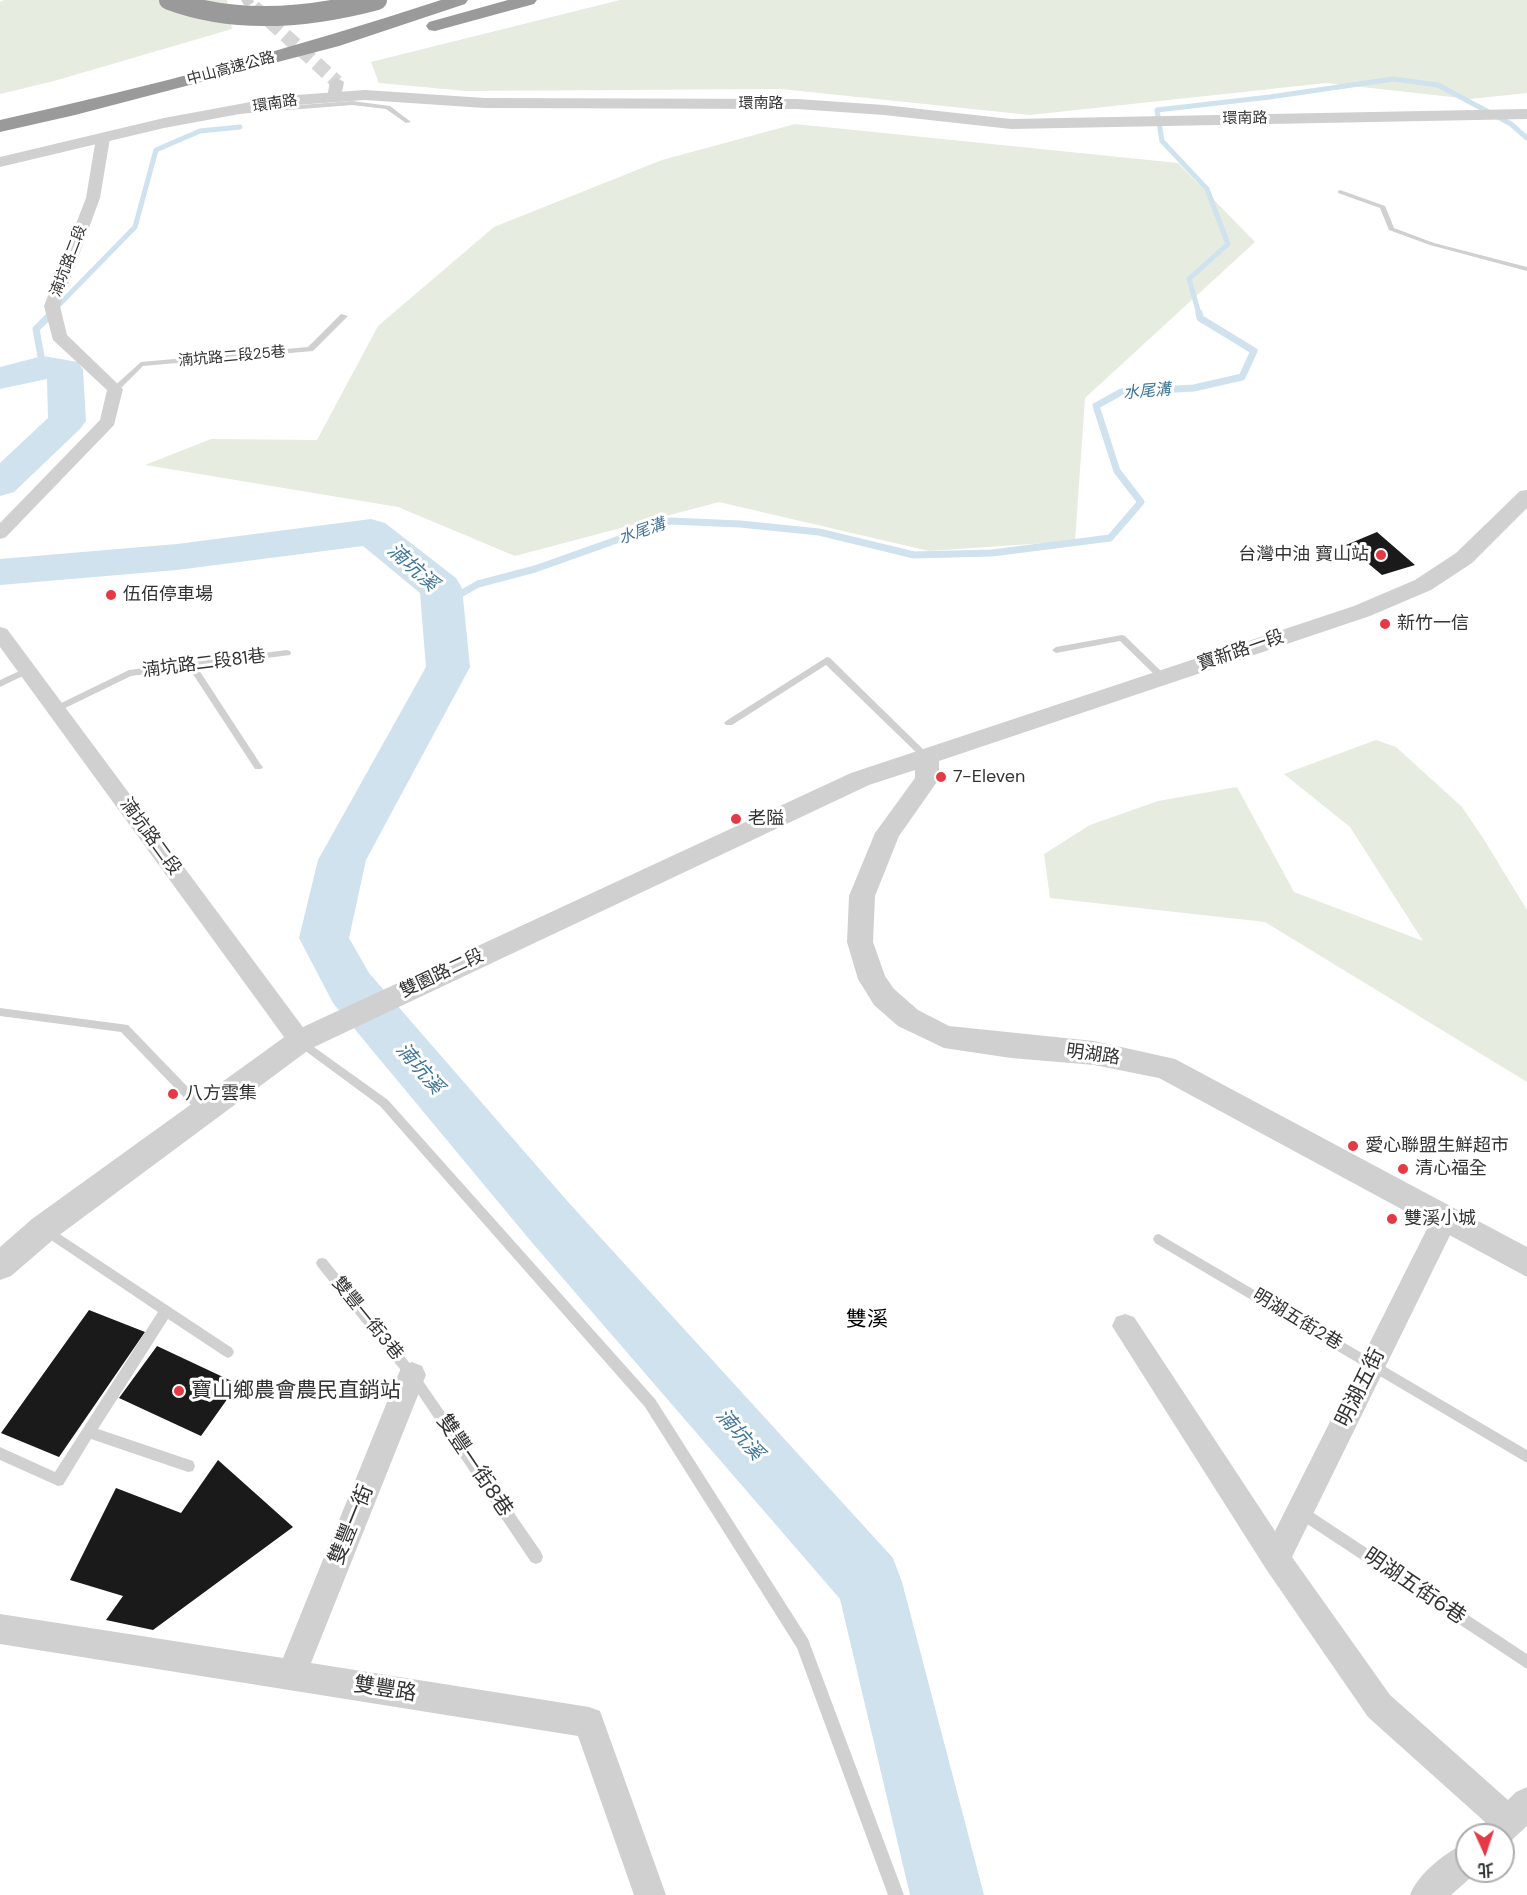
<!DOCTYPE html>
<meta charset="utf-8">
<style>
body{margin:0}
#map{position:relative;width:1527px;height:1895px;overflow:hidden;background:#fff;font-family:"DM Sans","Noto Sans TC",sans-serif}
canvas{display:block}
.north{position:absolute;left:1455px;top:1823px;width:60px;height:60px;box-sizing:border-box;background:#fff;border:2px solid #adadad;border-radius:50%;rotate:177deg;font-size:16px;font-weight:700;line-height:24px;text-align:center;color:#333}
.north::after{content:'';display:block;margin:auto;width:21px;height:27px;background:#e63946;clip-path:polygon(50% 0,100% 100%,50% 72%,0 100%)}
</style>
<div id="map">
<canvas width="1527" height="1895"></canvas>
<div class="north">北</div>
</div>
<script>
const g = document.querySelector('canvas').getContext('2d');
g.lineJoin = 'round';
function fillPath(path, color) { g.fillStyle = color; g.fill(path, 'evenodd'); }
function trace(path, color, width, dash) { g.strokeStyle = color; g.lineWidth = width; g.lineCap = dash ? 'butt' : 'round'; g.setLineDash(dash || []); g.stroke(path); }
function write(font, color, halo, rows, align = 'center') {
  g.font = font + ' "DM Sans","Noto Sans TC",sans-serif'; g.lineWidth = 6; g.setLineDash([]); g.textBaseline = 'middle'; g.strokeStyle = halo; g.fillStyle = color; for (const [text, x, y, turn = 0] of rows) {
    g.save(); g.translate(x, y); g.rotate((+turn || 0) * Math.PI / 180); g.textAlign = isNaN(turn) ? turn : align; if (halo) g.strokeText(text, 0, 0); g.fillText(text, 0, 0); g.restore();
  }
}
fillPath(new Path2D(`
 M4,0H227L232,29L54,81L0,94V2Z
 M620,0H1527V93L1470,99L1326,83L1030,115L781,89L466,91L379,83L371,62Z
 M795,124L1178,163L1255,242L1085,398L1075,541L929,551L719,502L515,556L398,507L145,465L211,439L317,440L378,326L494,227L662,160Z
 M1376,740L1396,747L1462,807L1483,838L1527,910V1082L1265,922L1050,898L1044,854L1090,825L1158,801L1237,787L1294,892L1423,941L1350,827L1284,774Z`), '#e6ecdf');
trace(new Path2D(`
 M50,314L135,227L156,150L200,131L240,127
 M1199,314L1189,279L1228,244L1207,189L1162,141L1157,110L1270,97L1393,79L1438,85L1511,124L1527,138`), '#cfe2ee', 5);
trace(new Path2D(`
 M43,367L36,329L52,313
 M443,604L478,584L535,569L670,521L740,524L819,532L914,555L992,553L1110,538L1141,502L1117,471L1096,406L1121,392L1194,388L1242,377L1254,351L1200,318L1199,313`), '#cfe2ee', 7);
fillPath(new Path2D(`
 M43,356L78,362L83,370L86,421L80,429L14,492L0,496V463L48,418L47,379L0,389V367Z
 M371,519L385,523L456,578L462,588L470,667L366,860L349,938L369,973L569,1203L893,1558L902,1582L984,1895H910L840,1599L529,1239L333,1003L299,938L318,860L426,667L420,593L363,546L177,570L0,585V559L177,544Z`), '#cfe2ee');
fillPath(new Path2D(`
 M1377,532L1415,565L1382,575L1346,545Z
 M89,1310L145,1332L59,1457L1,1433Z
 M157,1346L238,1384L201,1436L119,1398Z
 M218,1460L293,1527L153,1630L106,1620L123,1596L70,1580L116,1488L181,1513Z`), '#1a1a1a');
trace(new Path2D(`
 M254,7L337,82`), '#d6d6d6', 14, [14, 7]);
fillPath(new Path2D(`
 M352,101L390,106L411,122L406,123L386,109L352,105L238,114L235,112L238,110Z
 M1340,190L1385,206L1394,228L1434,243L1527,267V271L1430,245L1389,230L1380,208L1338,193V191Z
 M341,314L348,316L313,351L143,366L118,391L111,389L141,362L308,347Z
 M1122,635L1125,636L1166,676L1168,678L1166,680H1160L1120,641L1056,653L1052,650L1056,647Z
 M287,650L290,651L291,653L290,655L197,667L261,765L263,767L261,769H255L189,668L131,676L59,711L56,712L51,709L53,707L129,670Z
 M827,657L830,658L930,756L932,758L930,760H924L826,665L732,725H726L724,723L726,721Z
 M28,667L31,668L33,670L31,672L0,687V680Z
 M0,1008L128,1025L208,1108L210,1111L208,1114L204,1116L200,1114L121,1032L0,1016Z
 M300,1037L388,1100L655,1399L808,1639L904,1895H888L797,1648L645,1407L380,1106L296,1044L295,1041L296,1038Z
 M46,1225L232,1348L234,1352L232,1356L228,1358L224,1356L168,1319L98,1429L193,1461L195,1466L193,1471L188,1472L91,1439L63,1485L58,1486L0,1460V1447L55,1472L158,1312L42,1234L40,1230L42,1226Z
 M1159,1234L1527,1450V1463L1155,1243L1153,1239L1155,1235Z
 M322,1258L326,1259L416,1371L541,1552L543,1557L541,1562L536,1564L531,1562L408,1379L318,1267L316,1263L318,1259Z
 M1300,1504L1527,1654V1669L1295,1516L1293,1511L1295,1506Z`), '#d0d0d0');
fillPath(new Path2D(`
 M241,0H253L254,2L248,6L244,5Z
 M337,78L344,82L341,97L334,101L327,97L330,82Z
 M103,134L110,138L100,198L60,306L67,335L123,389L114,425L6,537L0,539V523L100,420L107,390L53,340L44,306L86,198L96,138Z
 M0,627L7,629L308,1034L312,1041L308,1048L300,1051L292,1048L0,647Z
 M1446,1206L1455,1209L1459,1217L1292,1557L1390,1695L1508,1800L1516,1792L1527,1787V1826L1503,1848V1835H1479L1485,1822L1368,1717L1266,1569L1112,1326L1116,1317L1125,1314L1134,1317L1275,1531L1437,1209Z
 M412,1362L422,1366L426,1375L311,1663L589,1707L600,1711L666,1895H634L578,1736L0,1644V1614L283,1658L398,1375L402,1366Z
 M1467,1843V1871H1478L1451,1895H1410C1418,1874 1446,1851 1467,1843Z`), '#d0d0d0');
fillPath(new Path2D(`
 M365,90L485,98L797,99L884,105L1011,119L1527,109V119L1011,129L884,115L797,109L485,108L365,100L283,106L164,128L0,167V157L164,118L283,96Z
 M1527,490V508L1472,563L1431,590L1370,616L939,761V779L899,836L875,896L873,942L885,976L894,989L918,1010L949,1026L1094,1041L1175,1059L1527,1247V1277L1159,1078L1094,1065L1011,1058L944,1048L898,1026L874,1005L858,979L847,942L849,896L875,833L915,778V770L869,785L310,1049L54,1239L11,1276L0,1280V1247L32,1219L290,1033L851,773L1354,606L1415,580L1456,553L1520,491Z`), '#d0d0d0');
fillPath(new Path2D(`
 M441,0H468L465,4L339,46L75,115L0,132V120C149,87 296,48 441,0Z
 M508,0H537L534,4L435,31L429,30L426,26L429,22Z`), '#9a9a9a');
trace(new Path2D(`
 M169,0C236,25 309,18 377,0`), '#9a9a9a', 20);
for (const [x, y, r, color] of [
 [1381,555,6,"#e63946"],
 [111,595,6,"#e63946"],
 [1385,624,6,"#e63946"],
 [941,777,6,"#e63946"],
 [736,819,6,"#e63946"],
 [173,1094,6,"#e63946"],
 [1353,1146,6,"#e63946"],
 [1403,1169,6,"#e63946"],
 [1392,1219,6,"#e63946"],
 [179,1391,6,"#e63946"]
]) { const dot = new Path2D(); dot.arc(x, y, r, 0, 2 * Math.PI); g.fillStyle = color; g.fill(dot); trace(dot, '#fff', 2); }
write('15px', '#333', '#fff', [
 ["中山高速公路",231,69,-15],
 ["環南路",275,104,-9],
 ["環南路",761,104],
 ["環南路",1245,119,-1],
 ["湳坑路二段",69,261,-69],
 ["湳坑路二段25巷",232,357,-5]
]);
write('italic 16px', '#3f7597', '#fff', [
 ["水尾溝",1147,392,-5],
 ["水尾溝",642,532,-19]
]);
write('18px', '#333', '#fff', [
 ["台灣中油 寶山站",1369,555,"right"],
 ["伍佰停車場",123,595],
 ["新竹一信",1397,624],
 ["7-Eleven",953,777],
 ["老隘",748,819],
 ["八方雲集",185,1094],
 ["愛心聯盟生鮮超市",1365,1146],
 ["清心福全",1415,1169],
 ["雙溪小城",1404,1219]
], 'left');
write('18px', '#333', '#fff', [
 ["寶新路一段",1241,651,-19],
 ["湳坑路二段81巷",204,664,-7],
 ["湳坑路二段",150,837,54],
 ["雙園路二段",442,974,-25],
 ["明湖路",1093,1055,8],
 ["雙豐一街3巷",367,1319,51],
 ["明湖五街2巷",1297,1320,31]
]);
write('italic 20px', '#3f7597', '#fff', [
 ["湳坑溪",412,568,42],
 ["湳坑溪",419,1069,49],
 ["湳坑溪",739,1435,49]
]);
write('21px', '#000', '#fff', [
 ["雙溪",867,1320]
]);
write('21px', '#333', '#fff', [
 ["明湖五街",1361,1388,-64],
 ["雙豐一街8巷",474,1466,56],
 ["雙豐一街",352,1525,-68],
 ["明湖五街6巷",1414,1587,34],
 ["雙豐路",385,1690,9]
]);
write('21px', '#333', '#fff', [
 ["寶山鄉農會農民直銷站",191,1391]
], 'left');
</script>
